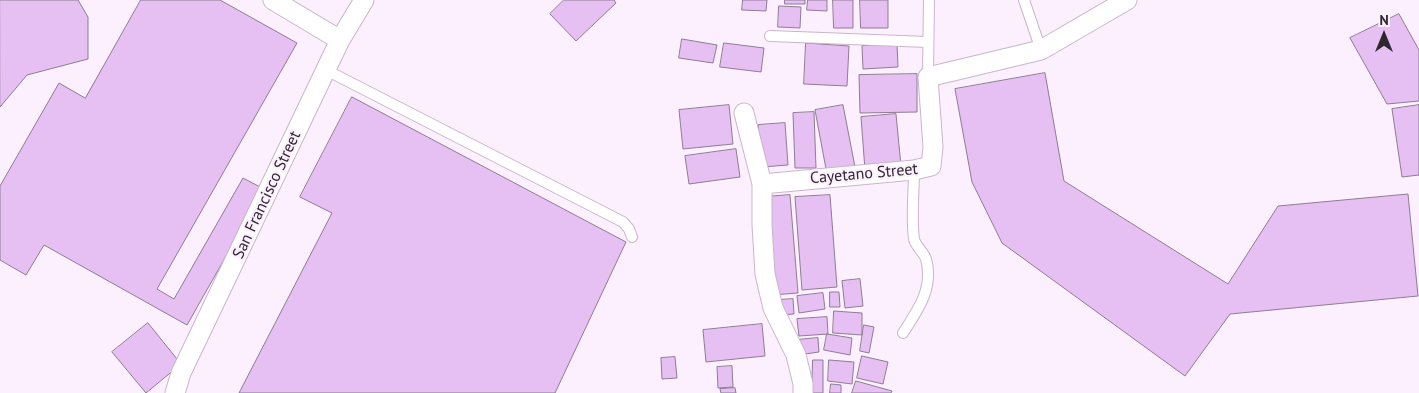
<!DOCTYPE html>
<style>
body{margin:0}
#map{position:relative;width:1419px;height:393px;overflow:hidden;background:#fdf0fe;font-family:"PT Sans",sans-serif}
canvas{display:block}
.north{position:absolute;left:1359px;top:10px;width:50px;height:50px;-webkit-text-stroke:4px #fdf0fe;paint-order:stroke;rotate:0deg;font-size:14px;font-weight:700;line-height:20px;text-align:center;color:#2f2730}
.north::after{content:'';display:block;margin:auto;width:18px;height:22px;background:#2f2730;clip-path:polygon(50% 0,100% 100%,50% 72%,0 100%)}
</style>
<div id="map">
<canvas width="1419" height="393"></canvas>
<div class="north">N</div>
</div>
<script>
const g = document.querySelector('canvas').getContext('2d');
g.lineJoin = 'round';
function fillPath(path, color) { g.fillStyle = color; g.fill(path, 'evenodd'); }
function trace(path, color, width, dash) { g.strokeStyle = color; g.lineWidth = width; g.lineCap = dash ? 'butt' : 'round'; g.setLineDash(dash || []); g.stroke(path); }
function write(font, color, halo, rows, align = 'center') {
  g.font = font + ' "PT Sans",sans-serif'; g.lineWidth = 4.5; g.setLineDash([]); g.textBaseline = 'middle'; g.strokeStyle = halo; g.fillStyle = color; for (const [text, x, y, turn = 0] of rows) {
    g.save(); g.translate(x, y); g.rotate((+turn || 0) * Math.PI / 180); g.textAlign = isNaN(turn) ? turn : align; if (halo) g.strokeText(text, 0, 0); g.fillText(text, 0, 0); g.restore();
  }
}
const building = new Path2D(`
 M0,0H78L88,17V59L27,75L0,107Z
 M141,0H220L297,43L157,289L174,299L243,178L264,189L187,325L44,245L26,275L0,260V186L59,83L85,98Z
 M564,0H614L616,3L576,41L550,14Z
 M743,0H767L766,11L742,10Z
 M785,0H805V4H785Z
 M808,0H827V11L807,10Z
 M833,0H853V28H834Z
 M860,0H888V28H861Z
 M779,6L801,7L800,28L778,27Z
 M1399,14L1419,50V101L1387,104L1350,38Z
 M682,39L717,45L713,63L679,58Z
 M724,43L764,48L761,72L720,67Z
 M806,43L849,46L847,86L804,84Z
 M897,44L898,67L863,69L862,46Z
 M1045,73L1064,181L1228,284L1278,206L1408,194L1418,296L1230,314L1185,376L1002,243L972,182L955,89Z
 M917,74V112L860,113L859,75Z
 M352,97L626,242L555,393H239L332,213L300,197Z
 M729,105L733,144L683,149L679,110Z
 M843,105L855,167L826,169L815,110Z
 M1419,105V175L1402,177L1392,109Z
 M814,112L816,168H795L793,113Z
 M896,114L901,166L865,170L861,117Z
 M785,123L788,165L762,167L758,125Z
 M736,149L740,177L689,184L685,156Z
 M790,195L798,293L772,295L764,197Z
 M830,195L837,287L802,290L795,197Z
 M860,279L863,306L845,308L842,281Z
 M830,292H839L840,307H830Z
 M823,293L825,309L799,313L797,296Z
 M793,299L794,314L779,315L778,300Z
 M834,311L862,313V335L833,333Z
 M827,317L828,334L799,336L797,319Z
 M148,323L181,364L146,393L112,352Z
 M762,324L765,356L706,362L703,330Z
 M864,325L874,327L869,353L860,351Z
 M827,334L852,338L850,355L824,350Z
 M818,338L819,352L798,355L796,340Z
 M862,356L888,362L883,384L857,378Z
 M675,357L677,378L662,379L661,358Z
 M813,360H823V393H812Z
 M829,360L854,362L852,384L828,381Z
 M732,366L733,387L718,388L717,367Z
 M856,381L892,391L891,393H852Z
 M831,384L841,385V393H830Z
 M735,388L736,393H721L720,389Z`);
fillPath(building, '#e6bff3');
trace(building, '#8d7c93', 1);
const service = new Path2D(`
 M1024,0L1041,50
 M770,36L928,42
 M326,70L623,222L629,229L632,237
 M928,77L929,0
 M903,333C918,310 934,288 926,259C923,251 916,247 914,239C911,218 914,192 914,170`);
const minor = new Path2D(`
 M273,0L340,40
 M744,113L762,184V225L765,274L773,308L796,355L803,384V393
 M762,184L914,170L931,166L933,147L928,77L1041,50L1127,0
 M175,393L181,373L340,40L364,0`);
trace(service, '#cab5cb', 12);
trace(minor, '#cab5cb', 21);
trace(service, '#fff', 10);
trace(minor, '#fff', 19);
write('16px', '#2f2730', '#fdf0fe', [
 ["Cayetano Street",864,174,-5],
 ["San Francisco Street",267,195,-65]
]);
</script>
